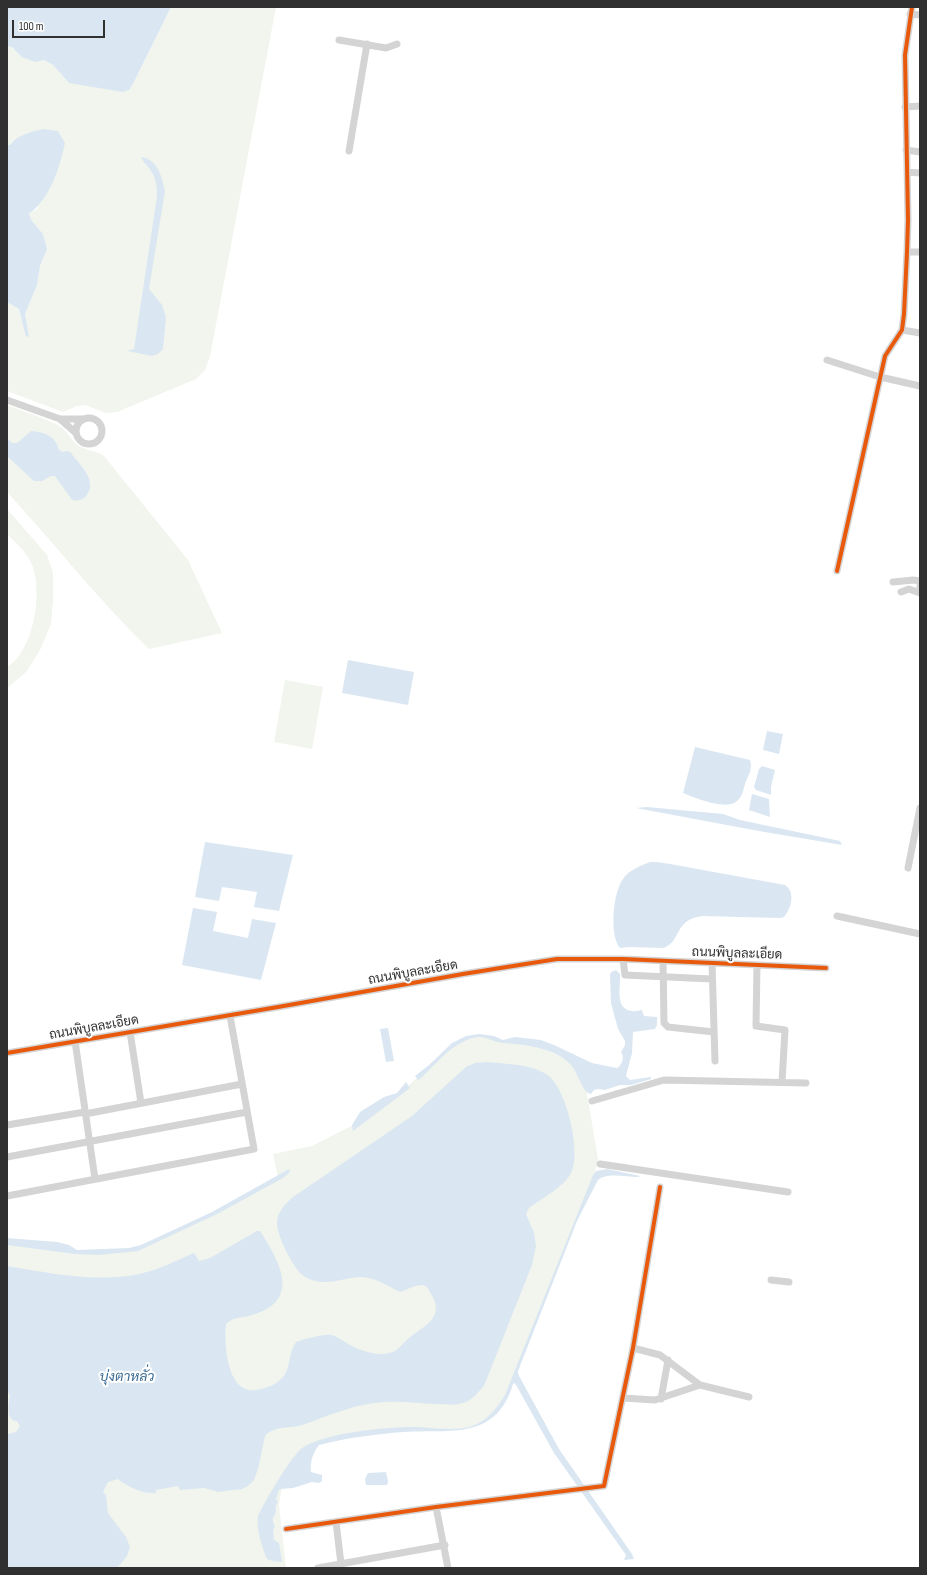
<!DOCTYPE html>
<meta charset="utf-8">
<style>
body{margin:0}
#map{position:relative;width:927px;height:1575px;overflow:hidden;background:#fff;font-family:"Sofia Sans Condensed",sans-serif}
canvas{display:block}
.frame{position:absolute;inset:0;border:8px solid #303030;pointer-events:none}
.scale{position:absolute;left:12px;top:20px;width:93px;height:18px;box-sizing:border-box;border:2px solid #303030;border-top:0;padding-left:5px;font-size:12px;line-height:14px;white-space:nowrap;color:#303030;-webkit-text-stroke:3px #fff;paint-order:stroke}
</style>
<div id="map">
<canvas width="927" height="1575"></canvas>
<div class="frame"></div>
<div class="scale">100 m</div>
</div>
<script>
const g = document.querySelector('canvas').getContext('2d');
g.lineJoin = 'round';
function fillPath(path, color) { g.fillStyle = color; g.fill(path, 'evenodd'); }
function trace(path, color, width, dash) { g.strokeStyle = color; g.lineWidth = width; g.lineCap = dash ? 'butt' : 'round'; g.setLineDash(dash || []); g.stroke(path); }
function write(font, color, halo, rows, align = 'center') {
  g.font = font + ' "Sofia Sans Condensed",Sarabun,sans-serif'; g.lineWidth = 4; g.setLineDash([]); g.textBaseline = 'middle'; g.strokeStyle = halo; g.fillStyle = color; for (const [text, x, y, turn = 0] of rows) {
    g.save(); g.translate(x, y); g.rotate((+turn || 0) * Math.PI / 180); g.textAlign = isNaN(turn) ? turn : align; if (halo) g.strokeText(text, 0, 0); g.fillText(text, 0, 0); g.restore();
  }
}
fillPath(new Path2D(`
 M171,7H276L210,356L205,370L196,379L117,412L106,413L85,405L77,406L63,412L7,391V302L19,309L26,336H29L25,314L37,285L40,266L47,249L43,234L32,221L29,214L38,208L13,140L10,145H7V46C23,51 22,64 44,60L53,65L69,83L133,84Z
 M7,405C24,412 43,417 59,426C69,431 71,443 81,447C90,451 96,451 104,456L188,560L222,633L149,649C98,600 55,544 7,492Z
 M7,509L47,555L53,573V601L51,624L40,650L26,672L7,688V667C11,664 15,661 18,657C36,635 44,581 28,557C22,548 14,541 7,534Z
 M285,680L323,687L312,749L274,742Z
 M476,1036H484L503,1041L537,1044L575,1065L586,1088L598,1159L592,1183L508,1393L490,1419L472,1427L456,1430L402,1429L321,1442L287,1473L281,1492L279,1505L286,1568H7V1242L77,1252L135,1249L193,1223L278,1177L273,1154L312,1146L357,1123L407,1087L446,1051L460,1041Z`), '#f1f5ed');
fillPath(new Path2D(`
 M7,7H171L133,84L129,90L123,92L69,83L53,65L44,60L35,62L22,57L13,48L7,46Z
 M43,129L58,131L65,143C59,169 51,197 29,214L32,221L43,234L47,249L40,266L37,285L25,314L29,336L26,337L19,309L7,302V145H10C17,135 31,132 43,129Z
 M141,157C157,158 163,179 165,191L149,289L162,305L166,317L163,349L158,354L152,356L127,351L134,349L157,196C157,185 156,177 149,168C146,164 143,162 141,157Z
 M31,431C44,432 56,436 59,450L63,452L67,451L70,452C79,464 99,481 86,496C82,501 78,501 72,500L55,476H51L42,481H34L9,458L7,455V438L12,443H17Z
 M348,660L414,672L408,705L342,693Z
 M767,731L783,734L779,754L763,750Z
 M695,747L750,760C753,770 748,775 745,784C743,790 743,796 737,801C727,811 695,798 683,793Z
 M762,766L775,770L771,787V795L756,790L754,787L759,769Z
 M752,794L769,799L770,817L749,810Z
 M647,807L723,814L740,820L840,841L842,845L759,831L636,808Z
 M205,842L293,855L279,911L254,907L257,892L222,887L219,901L195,897Z
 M650,862H657L670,864L785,885C796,892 791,909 784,917L780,918L702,916C674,920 682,940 664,948L629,947L620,948C609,936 613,892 623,879C629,870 640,866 650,862Z
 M193,908L217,912L213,931L248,938L252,919L276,923L261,980L182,965Z
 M616,970L620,974C621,986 614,1009 632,1011C635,1012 639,1010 642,1010L644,1016L657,1017V1025L655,1029L633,1032L632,1053L626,1076L630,1080L651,1077V1079L631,1085H620L605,1090L598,1089L594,1090L591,1094C582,1093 578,1072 571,1065C554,1047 526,1045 503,1043C487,1041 484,1032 465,1041C447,1049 435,1065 421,1078L418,1080L415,1076L429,1065L452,1043L466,1036L479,1034L494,1036L503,1040L515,1037L541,1040L554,1045L592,1063L617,1068C622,1065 625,1057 621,1052L625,1045V1041L618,1029L611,1003L610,975L611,972Z
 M388,1028L394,1061L386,1062L380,1029Z
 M487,1062C506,1064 530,1064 546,1074C566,1085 582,1153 571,1173C565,1186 541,1199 529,1208L526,1214L534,1233L536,1246L532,1265L484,1386C478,1392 473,1399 466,1402C456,1406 445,1404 435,1404C416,1403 395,1400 375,1403C349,1406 326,1417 302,1425C290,1429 275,1425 265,1436L258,1469L254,1480L248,1486L242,1489L218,1492L204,1488L180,1490L178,1486L156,1490V1493C142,1494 128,1487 118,1479L108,1482L103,1492L106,1495L108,1513L126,1537L130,1547L127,1556L118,1567L7,1568V1434L16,1432L20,1426L17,1421C5,1421 9,1403 10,1395L7,1391V1266C50,1273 95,1283 139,1274C158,1270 176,1261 194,1253L199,1261L210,1258L257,1231H260C280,1262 302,1301 252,1315C242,1318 233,1317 226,1324C224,1345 227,1395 257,1390C265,1388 274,1386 280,1380C292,1370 287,1355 296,1342C305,1339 323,1334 332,1335C338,1337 343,1341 348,1344C361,1351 380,1358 395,1351C400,1348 404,1342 408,1339C423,1326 446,1318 431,1294C429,1290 427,1286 423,1285C416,1284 407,1290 400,1292C388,1286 376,1278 363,1277C346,1277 328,1286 312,1280C308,1279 304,1276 301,1274C292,1265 278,1237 277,1225C276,1213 285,1204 293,1197L412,1116L466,1067L475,1063Z
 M406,1082L410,1088L353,1131L352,1125L360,1112L384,1097L397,1093Z
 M289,1169L290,1172L283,1178L219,1213L138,1251L99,1255L75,1254L7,1245V1238L57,1242L69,1245L77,1250L129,1248L141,1245L212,1212Z
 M607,1169L640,1176L638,1177C626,1177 607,1172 598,1180L577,1221L518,1371V1374L559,1449L632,1554L634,1559L624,1560L626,1555L554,1453L515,1383L513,1384C496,1441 450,1429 404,1432C375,1434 347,1438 319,1445C313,1453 310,1461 311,1472L322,1475V1481L319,1483L312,1482L293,1488L281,1489L279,1490L276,1499L278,1502L276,1505C275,1507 276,1509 276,1511C275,1518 270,1517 275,1526L273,1530L274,1540L279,1543L282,1562L273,1561L267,1559C262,1547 256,1529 258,1516C264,1503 291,1456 302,1448C324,1433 385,1427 412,1427C430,1427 455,1432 472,1426C487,1421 497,1408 505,1395L593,1175L596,1171Z
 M386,1472L388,1481L387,1485H366L365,1479L368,1473Z`), '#dae7f2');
trace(new Path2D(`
 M910,14L920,15
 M339,40L386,48L397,44
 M905,107L920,106
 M906,150L920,152
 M349,151L367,44
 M907,172L920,173
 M907,252H920
 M902,330L920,333
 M827,360L880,377L920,386
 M7,400L60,419H83
 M76 431a13 13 0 1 1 26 0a13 13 0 1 1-26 0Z
 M60,419L76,433
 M837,571L885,356L902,330L904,314L907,252L908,220L905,55L912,7
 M893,582L913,580L920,581
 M901,592L909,589L920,593V585
 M908,868L920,808
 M837,916L920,934
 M623,959L625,975L712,979
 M663,961L664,1023L668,1027L714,1032
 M712,963L715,1061
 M757,965L756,1026L785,1030L782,1082
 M130,1032L141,1103
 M75,1041L95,1179
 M7,1053L278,1007L463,974L557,959H623L826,968
 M592,1101L664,1080L806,1083
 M85,1114L242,1084
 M7,1125L85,1112
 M7,1157L247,1112
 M600,1164L788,1192
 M7,1196L254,1149L230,1016
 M771,1280L789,1282
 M633,1348L660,1355L700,1385
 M623,1398L655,1400L700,1385L749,1397
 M661,1399L668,1360
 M436,1507L448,1568
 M336,1522L341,1564
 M286,1529L436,1507L604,1486L633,1348L660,1187
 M318,1568L445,1545`), '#d4d4d4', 7);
trace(new Path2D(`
 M837,571L885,356L902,330L904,314L907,252L908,220L905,55L912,7
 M7,1053L278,1007L463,974L557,959H623L826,968
 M286,1529L436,1507L604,1486L633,1348L660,1187`), '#e8590c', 4);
write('13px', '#303030', '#fff', [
 ["ถนนพิบูลละเอียด",737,954,2],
 ["ถนนพิบูลละเอียด",413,973,-10],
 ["ถนนพิบูลละเอียด",94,1028,-10]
]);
write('italic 14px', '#3c6c95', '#fff', [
 ["บุ่งตาหลั่ว",127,1377]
]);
</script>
